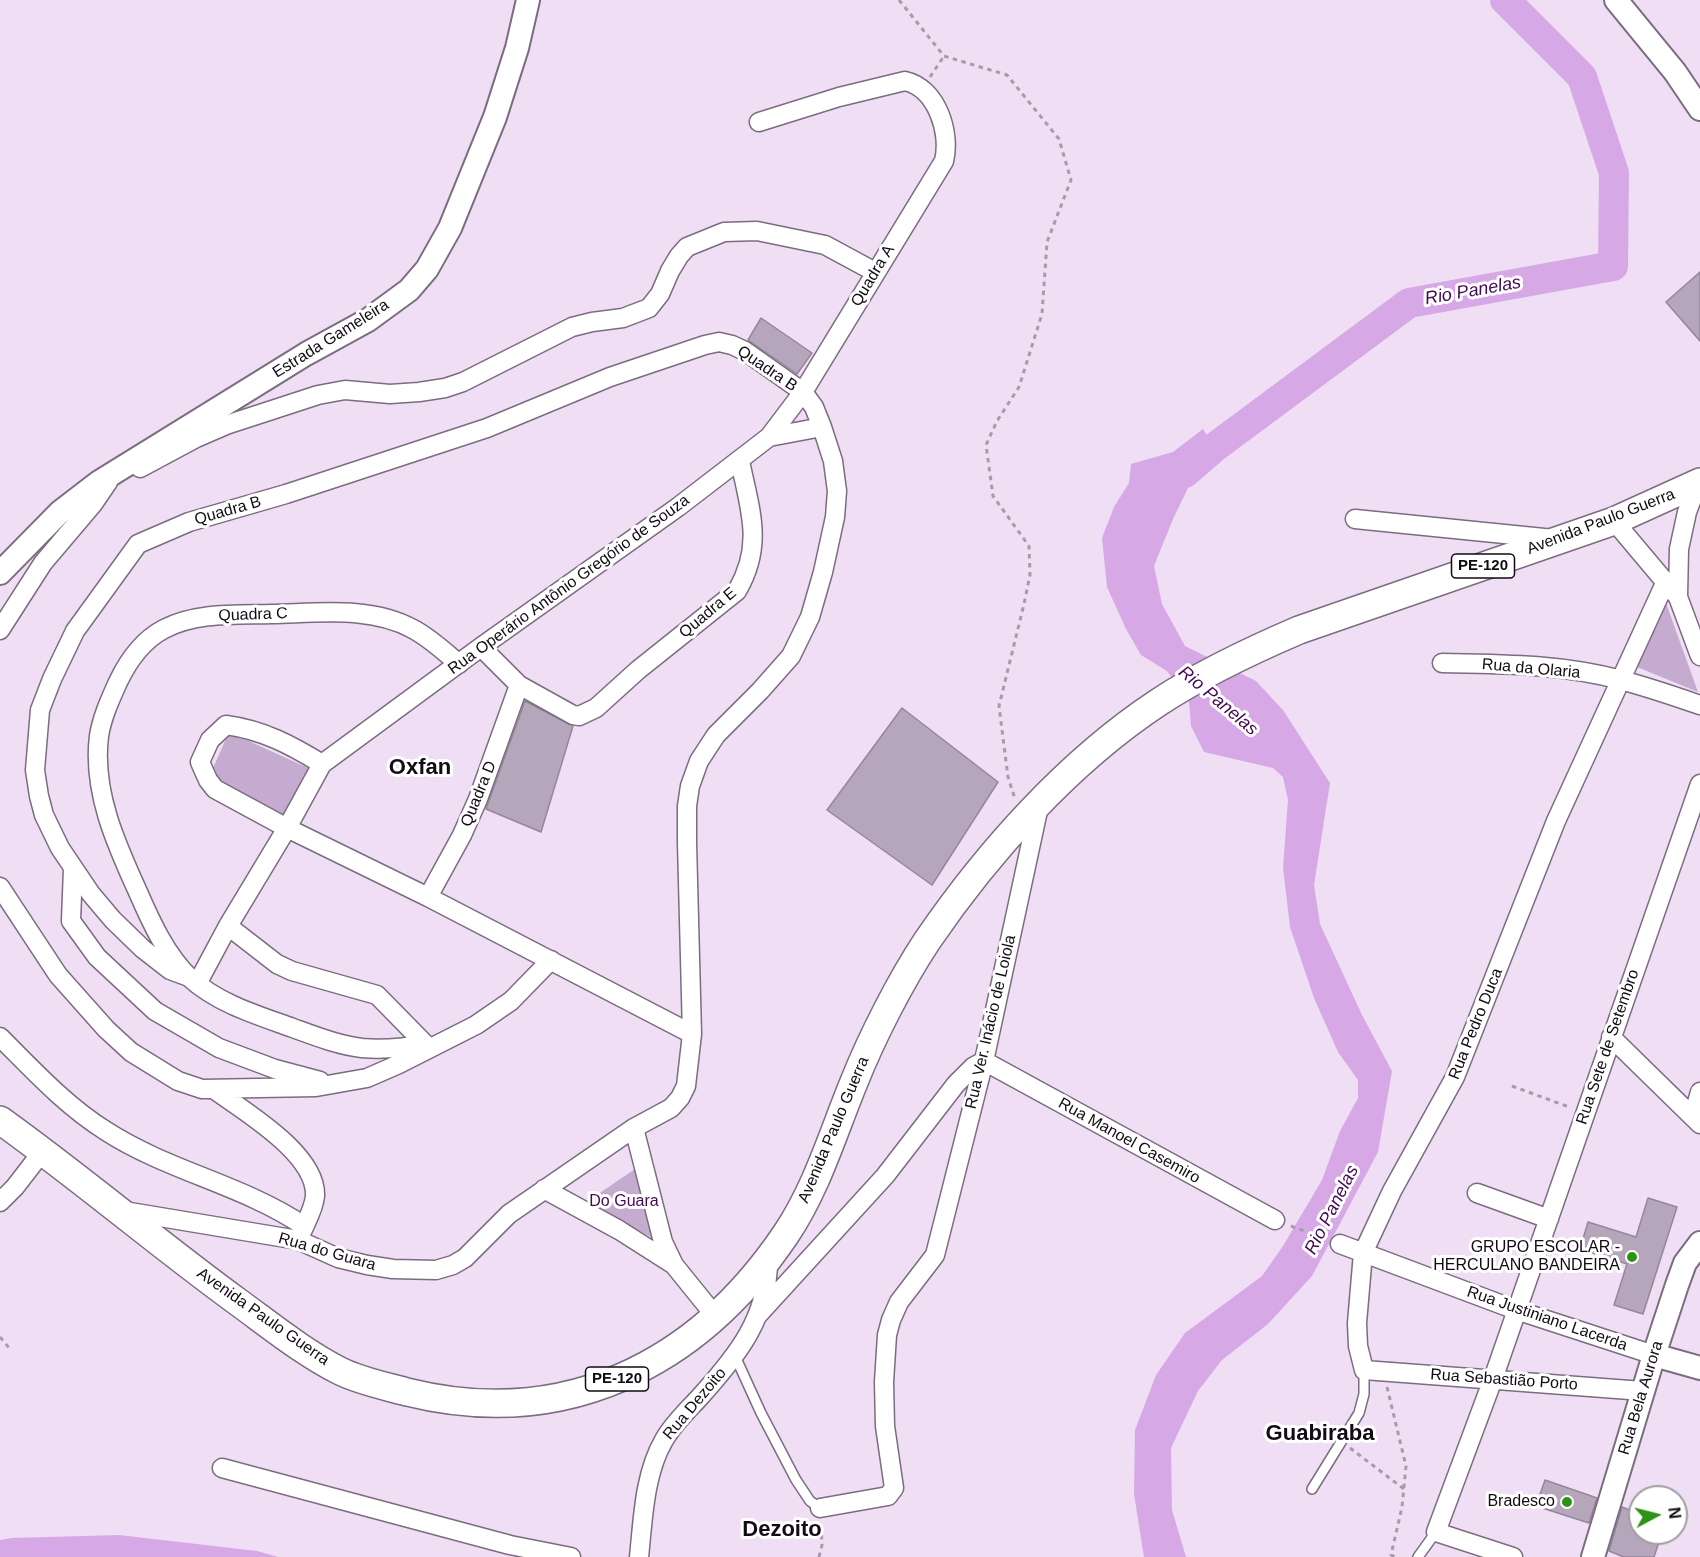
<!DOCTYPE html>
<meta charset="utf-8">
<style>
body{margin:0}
#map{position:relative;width:1700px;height:1557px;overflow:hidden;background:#efdef4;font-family:Helvetica,sans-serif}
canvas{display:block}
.north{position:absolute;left:1628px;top:1485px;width:60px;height:60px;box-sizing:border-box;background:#fff;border:2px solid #a09da1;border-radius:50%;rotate:83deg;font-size:16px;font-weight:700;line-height:24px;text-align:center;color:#110b13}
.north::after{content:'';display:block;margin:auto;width:21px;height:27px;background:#2d9316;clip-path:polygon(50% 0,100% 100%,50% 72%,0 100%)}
</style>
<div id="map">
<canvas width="1700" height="1557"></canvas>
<div class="north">N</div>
</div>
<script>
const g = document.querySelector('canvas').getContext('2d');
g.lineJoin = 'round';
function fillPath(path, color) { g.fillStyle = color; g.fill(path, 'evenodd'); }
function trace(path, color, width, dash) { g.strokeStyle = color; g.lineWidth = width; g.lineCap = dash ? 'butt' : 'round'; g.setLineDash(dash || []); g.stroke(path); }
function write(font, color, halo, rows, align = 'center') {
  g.font = font + ' Helvetica,sans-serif'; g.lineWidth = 6; g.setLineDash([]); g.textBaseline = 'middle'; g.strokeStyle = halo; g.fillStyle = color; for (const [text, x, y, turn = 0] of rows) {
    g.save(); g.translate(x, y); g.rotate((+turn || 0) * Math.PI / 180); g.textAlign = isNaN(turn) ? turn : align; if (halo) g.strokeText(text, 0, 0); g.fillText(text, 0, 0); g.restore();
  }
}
fillPath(new Path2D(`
 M1666,603L1698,692L1637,667Z
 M229,732L308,768L284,818L209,777Z
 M635,1169L653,1238L585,1203Z`), '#c6abd0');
fillPath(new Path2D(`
 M1203,429L1222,460L1188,488L1173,519L1154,566L1162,604L1185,646L1256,681L1283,710L1330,783L1314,885L1320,924L1362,1015L1392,1071L1378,1152L1312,1276L1268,1324L1222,1360L1198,1391L1171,1448L1172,1510L1186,1557H1144L1134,1494L1135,1430L1156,1375L1185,1333L1262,1276L1283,1246L1322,1180L1340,1131L1358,1098V1080L1338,1052L1314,998L1290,927L1283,868L1288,800L1283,777L1273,768L1204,752L1191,726L1189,700L1167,671L1141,655L1126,629L1107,587L1102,538L1114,507L1129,483L1131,464L1173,452Z
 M119,1535L257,1551L278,1557H0V1540L12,1538Z`), '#d6a9e6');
trace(new Path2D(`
 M1185,473L1215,447L1409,303L1613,266L1614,173L1582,77L1505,0`), '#d6a9e6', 30);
const building = new Path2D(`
 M1700,272V341L1666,302Z
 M761,318L812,353L797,374L748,340Z
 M525,701L573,726L541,832L486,809Z
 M902,708L998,782L932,885L827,810Z
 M1648,1198L1677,1207L1643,1314L1614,1305L1627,1264L1580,1249L1588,1222L1636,1237Z
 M1545,1480L1597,1498L1589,1523L1536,1506Z
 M1622,1507L1640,1514V1533H1662L1654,1557H1624L1609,1551Z`);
fillPath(building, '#b6a6bc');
trace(building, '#96869b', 1.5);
const service = new Path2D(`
 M735,1356L761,1413L796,1480L810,1501L820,1508
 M1312,1489L1359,1413L1364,1394V1370
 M1418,1557L1436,1532`);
const minor = new Path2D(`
 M769,437L822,427
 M140,468L196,438L226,425L318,395L345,390L390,394L419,392L445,388L463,382L572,327L592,322L623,318L649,308L660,294L670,271L679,256L687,247L724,232L757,231L825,245L875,272
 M1355,519L1554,539
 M1614,521L1678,597L1700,656
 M1678,597L1679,549L1687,512L1698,483
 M0,630L43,563L93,504L108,482
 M481,647L519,685L573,715L579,716L596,708L638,670L737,591C764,545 750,510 740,461
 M1442,663C1502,664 1562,664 1621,680C1647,687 1674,696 1700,705
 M322,764C291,745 263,730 226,725L210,740L200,762L208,780L215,789L287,828L428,897L692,1034
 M73,868L71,921L97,957L155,1011L219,1048L275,1069L320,1081
 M0,887L58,975L106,1029L131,1052L178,1081L202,1089L316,1087L367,1078L399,1064L476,1025L511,1001L551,960
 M428,897L462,835L478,799L519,685
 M228,926L277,964L292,971L377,995L429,1048
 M197,984L228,926L287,828L322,764L481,647L678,507L769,437L803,392L944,161C951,133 937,88 905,81L839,97L759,122
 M0,1037C33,1070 66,1106 106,1131C168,1171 243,1185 304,1226
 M1611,1037L1700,1124
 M424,1044C403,1048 383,1050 362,1048C338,1045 315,1036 293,1028C257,1015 219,1004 190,978C166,955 151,922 138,892C116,844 92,791 99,736C102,717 110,700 118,682C128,661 143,640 164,629C197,612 236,615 272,614C319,613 371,606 413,629C430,638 445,652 459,664
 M984,1061L1275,1220
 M215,1090C245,1112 317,1154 315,1196C314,1209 305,1224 300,1236
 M1693,1117L1700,1092
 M634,1128L663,1242L674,1265L716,1317
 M544,1189L619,1230L674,1265
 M1477,1193L1549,1219
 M0,1202L15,1187L42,1152
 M124,1211L298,1240L338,1258L367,1265L393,1269L436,1270L453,1265L465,1258L509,1214L634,1128L671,1108L680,1098L686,1086L692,1034L687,843V806L690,786L699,761L716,735L760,691L791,656L810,617L823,572L835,517L837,491L833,461L822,427L814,407L803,392L745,351L732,345L719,342L705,345L610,377L487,428L286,494L189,522L138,544L75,631L52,679L40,710L35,770L39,796L44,815L60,848L91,894L113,920L143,949L170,970L189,977
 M1340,1244L1516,1310L1654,1355
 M758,1315L885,1176L956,1084L973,1067L984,1061
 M1643,1391L1364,1370L1358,1346L1357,1323L1363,1253L1392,1191L1455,1077L1556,821L1666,581
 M222,1468L510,1545L571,1557
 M820,1508L888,1496L894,1488L885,1426L884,1382L887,1335L891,1320L899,1302L935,1255L984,1061L1039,806
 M639,1557C643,1520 644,1474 664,1440C673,1424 686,1412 699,1398C737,1356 769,1317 768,1258
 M1513,1557L1436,1532L1493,1379L1700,784`);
const tertiary = new Path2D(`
 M1616,0L1675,72L1700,109
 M0,573L60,512L99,482L306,354L368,320L409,290L427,269L450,228L495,117L517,48L528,0
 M1654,1355L1700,1368
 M1593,1557L1654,1355L1677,1285L1685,1263L1700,1243`);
const primary = new Path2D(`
 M0,1120C81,1178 157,1243 238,1302C271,1326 303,1352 340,1371C360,1381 385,1386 407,1392C564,1431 697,1366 786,1234C817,1188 833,1133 854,1082C872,1037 900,982 927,941C987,853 1068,762 1159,702C1203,673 1250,651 1299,630L1614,521L1700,482`);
trace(service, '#7b6c80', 12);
trace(minor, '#7b6c80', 21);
trace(tertiary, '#7b6c80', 26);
trace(primary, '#7b6c80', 30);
trace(new Path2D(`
 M899,0L944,56L1007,75L1059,139L1071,180L1047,242L1042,314L1019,387L997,421L986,445L993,496L1029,546L1030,575L1024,604L999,706L1008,777L1015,799
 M930,77L944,56
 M1512,1086L1569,1107
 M1291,1226L1324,1238
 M0,1337L10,1349
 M1387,1387L1406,1466L1402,1507L1391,1555L1395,1557
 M1350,1448L1404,1489
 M819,1557L822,1545L821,1524`), '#a79aab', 3, [4.5, 4.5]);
trace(service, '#fff', 9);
trace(minor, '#fff', 18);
trace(tertiary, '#fff', 22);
trace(primary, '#fff', 27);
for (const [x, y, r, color] of [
 [1632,1257,6,"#2d9316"],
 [1567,1502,6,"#2d9316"]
]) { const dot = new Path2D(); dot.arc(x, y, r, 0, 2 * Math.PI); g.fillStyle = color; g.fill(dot); trace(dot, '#fff', 2); }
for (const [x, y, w] of [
 [1483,566,63],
 [617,1379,63]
]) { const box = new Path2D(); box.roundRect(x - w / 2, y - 12, w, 24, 4.5); g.fillStyle = '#fff'; g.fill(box); trace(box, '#110b13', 1.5); }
write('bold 15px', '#110b13', null, [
 ["PE-120",1483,566],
 ["PE-120",617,1379]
]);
write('16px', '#110b13', '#fff', [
 ["Quadra A",873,276,-59],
 ["Estrada Gameleira",331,339,-32],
 ["Quadra B",767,369,34],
 ["Quadra B",228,511,-16],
 ["Avenida Paulo Guerra",1601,522,-21],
 ["Rua Operário Antônio Gregório de Souza",569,585,-36],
 ["Quadra E",708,613,-40],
 ["Quadra C",253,615,-2],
 ["Rua da Olaria",1531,669,5],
 ["Quadra D",479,794,-68],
 ["Rua Ver. Inácio de Loiola",991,1022,-77],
 ["Rua Pedro Duca",1476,1024,-68],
 ["Rua Sete de Setembro",1608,1047,-71],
 ["Avenida Paulo Guerra",834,1130,-67],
 ["Rua Manoel Casemiro",1129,1141,29],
 ["Rua do Guara",327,1252,16],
 ["Avenida Paulo Guerra",263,1317,35],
 ["Rua Justiniano Lacerda",1547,1319,19],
 ["Rua Sebastião Porto",1504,1380,4],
 ["Rua Bela Aurora",1641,1398,-73],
 ["Rua Dezoito",695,1404,-50]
]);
write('16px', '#440a54', '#fff', [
 ["Do Guara",624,1202]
]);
write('16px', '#110b13', '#fff', [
 ["GRUPO ESCOLAR -",1620,1248],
 ["HERCULANO BANDEIRA",1620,1266],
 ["Bradesco",1555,1502]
], 'right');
write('italic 18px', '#430953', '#fff', [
 ["Rio Panelas",1473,291,-10],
 ["Rio Panelas",1218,701,40],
 ["Rio Panelas",1332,1210,-63]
]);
write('bold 22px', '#110b13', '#fff', [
 ["Oxfan",420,768],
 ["Guabiraba",1320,1434],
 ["Dezoito",782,1530]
]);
</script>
